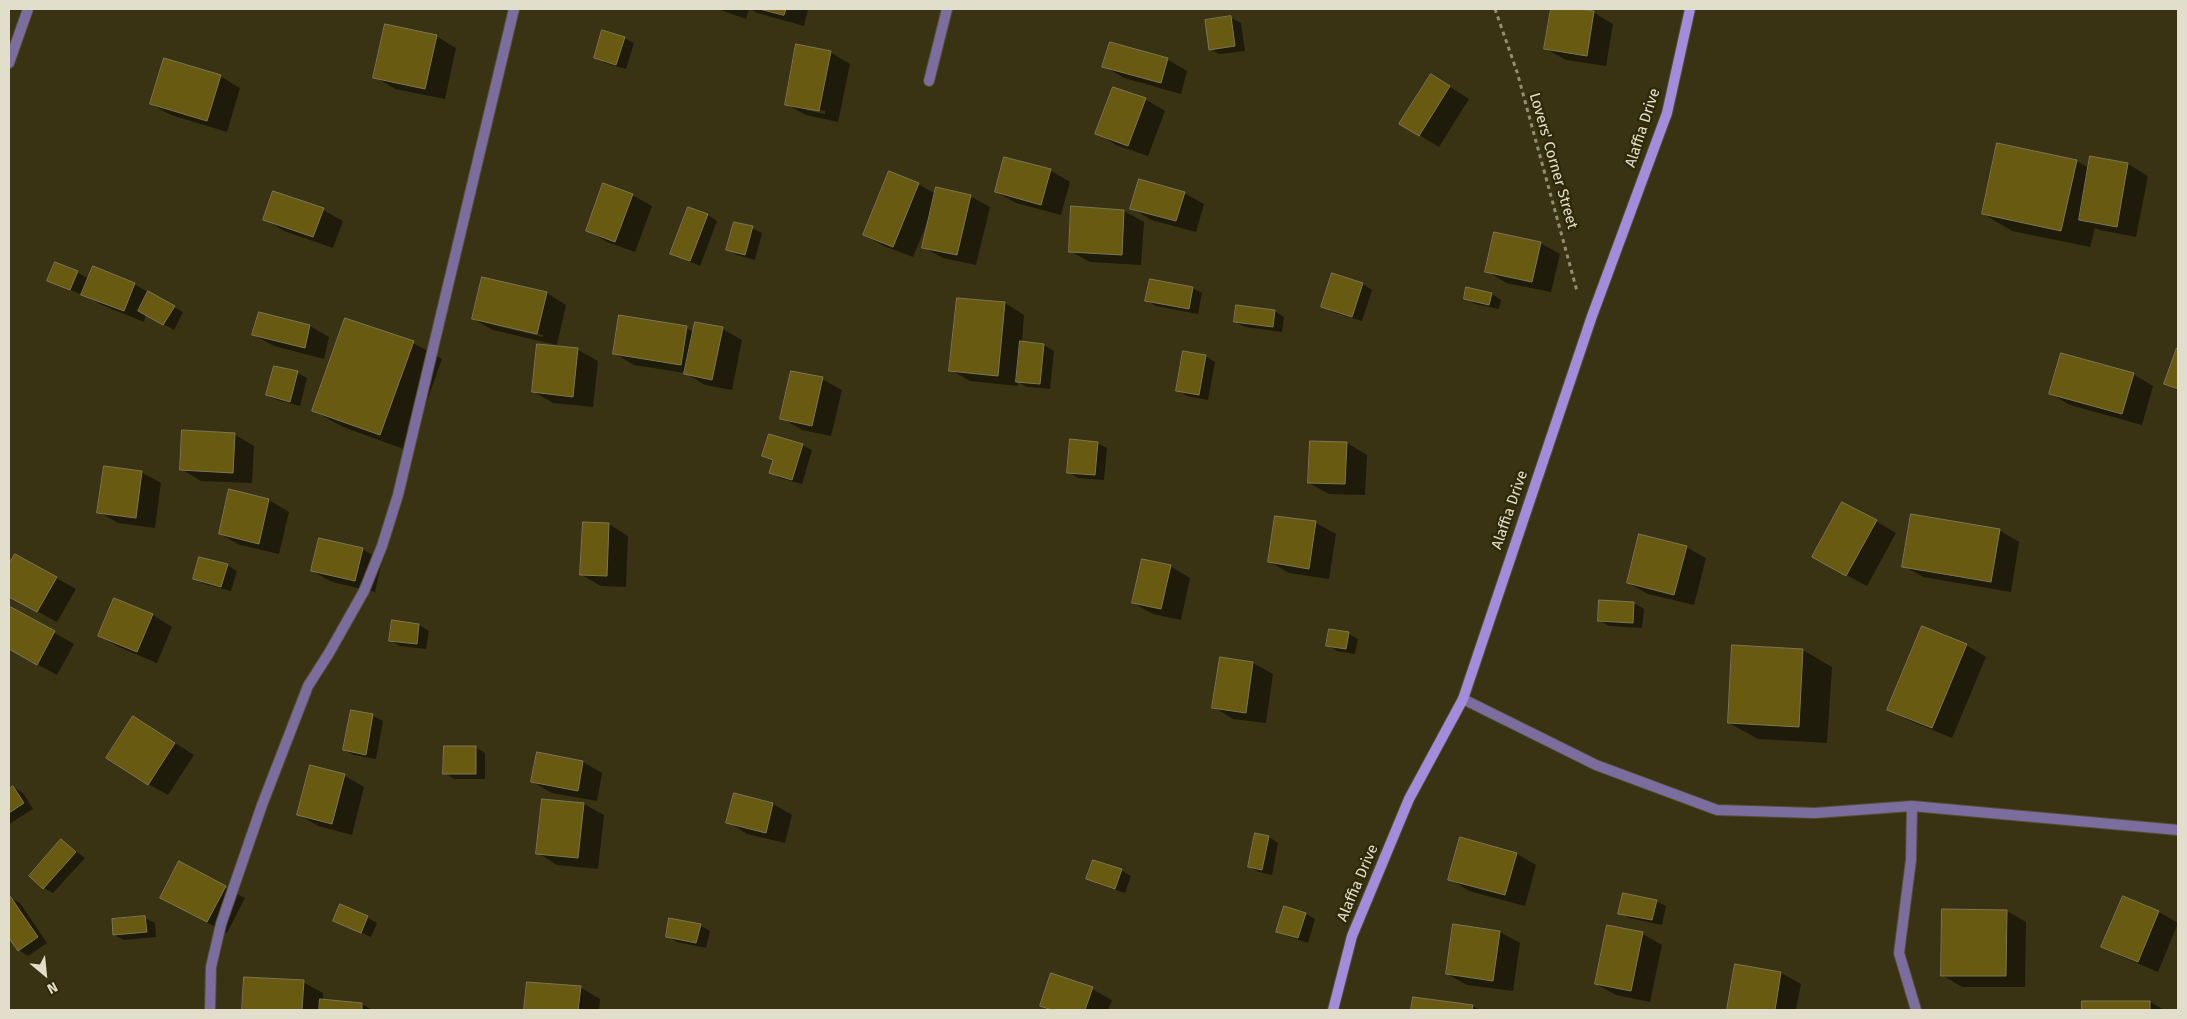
<!DOCTYPE html>
<style>
body{margin:0}
#map{position:relative;width:2187px;height:1019px;overflow:hidden;background:#3a3313;font-family:"Fira Sans",sans-serif}
canvas{display:block}
.frame{position:absolute;inset:0;border:10px solid #e2decc;pointer-events:none}
.north{position:absolute;left:20px;top:949px;width:50px;height:50px;-webkit-text-stroke:4px #302908;paint-order:stroke;rotate:152deg;font-size:14px;font-weight:700;line-height:20px;text-align:center;color:#e2decc}
.north::after{content:'';display:block;margin:auto;width:18px;height:22px;background:#e2decc;clip-path:polygon(50% 0,100% 100%,50% 72%,0 100%)}
</style>
<div id="map">
<canvas width="2187" height="1019"></canvas>
<div class="frame"></div>
<div class="north">N</div>
</div>
<script>
const g = document.querySelector('canvas').getContext('2d');
g.lineJoin = 'round';
function fillPath(path, color) { g.fillStyle = color; g.fill(path, 'evenodd'); }
function trace(path, color, width, dash) { g.strokeStyle = color; g.lineWidth = width; g.lineCap = dash ? 'butt' : 'round'; g.setLineDash(dash || []); g.stroke(path); }
function write(font, color, halo, rows, align = 'center') {
  g.font = font + ' "Fira Sans",sans-serif'; g.lineWidth = 5; g.setLineDash([]); g.textBaseline = 'middle'; g.strokeStyle = halo; g.fillStyle = color; for (const [text, x, y, turn = 0] of rows) {
    g.save(); g.translate(x, y); g.rotate((+turn || 0) * Math.PI / 180); g.textAlign = isNaN(turn) ? turn : align; if (halo) g.strokeText(text, 0, 0); g.fillText(text, 0, 0); g.restore();
  }
}
fillPath(new Path2D(`
 M718,9H749L746,19Z
 M750,9H808L804,26L757,13Z
 M1552,9H1569L1593,12L1613,24L1606,66L1566,60L1546,49Z
 M1231,18L1241,23L1245,51L1219,54L1210,49L1206,21Z
 M436,36L456,48L445,99L395,89L375,77Z
 M624,38L634,43L626,69L605,63L595,57Z
 M830,52L850,64L838,122L806,115L786,104ZM806,107L825,111V114L806,110Z
 M1167,59L1187,71L1181,94L1124,78L1104,66Z
 M1431,75L1469,99L1439,147L1419,135Z
 M220,76L240,88L227,132L171,115L151,104Z
 M1145,99L1165,111L1148,156L1116,145L1097,133Z
 M2091,158L2128,164L2148,176L2136,237L2100,230L2095,228L2090,247L2012,231L1983,214L2076,161L2089,168Z
 M1050,170L1070,182L1061,215L1016,203L996,192Z
 M918,184L936,194L970,196L990,207L976,265L943,258L923,247L930,219L929,218L913,257L884,246L864,235Z
 M1184,193L1204,204L1196,232L1151,220L1132,208Z
 M632,195L652,206L635,252L607,242L587,230Z
 M323,210L343,221L333,248L284,231L264,219Z
 M1124,211L1144,222L1141,265L1090,262L1070,251Z
 M708,215L717,221L700,266L671,253Z
 M752,228L762,233L755,260L737,255L728,249Z
 M1540,243L1560,254L1551,292L1506,283L1487,271Z
 M77,272L89,279L134,284L183,312L174,330L146,314L144,322L102,305L80,293V294L49,280Z
 M1333,275L1363,284L1372,290L1362,321L1332,312L1323,306Z
 M1192,288L1202,293L1198,314L1156,306L1147,301Z
 M547,293L566,305L557,345L493,330L473,319ZM493,323L543,335V337L493,325Z
 M1492,294L1501,300L1499,309L1475,304L1466,298Z
 M1005,303L1024,315L1022,343L1044,345L1054,351L1050,389L1027,387L1018,382V386L970,381L951,370Z
 M1237,306L1275,311L1284,317L1282,332L1245,327L1235,322Z
 M310,326L329,337L324,359L274,346L254,335Z
 M686,328L694,332L723,329L742,340L732,390L705,385L685,373L634,365L614,353Z
 M413,343L442,359L409,451L343,427L314,411Z
 M2178,349V391L2166,384Z
 M578,350L598,361L593,407L553,403L534,392Z
 M1184,352L1206,356L1215,362L1208,400L1187,396L1178,390Z
 M298,373L307,378L300,406L277,400L267,395Z
 M2133,374L2153,386L2142,425L2070,405L2051,394Z
 M822,379L842,390L831,436L802,430L782,418Z
 M235,435L254,446L252,483L201,481L181,469Z
 M1097,443L1107,448L1104,480L1078,478L1068,472Z
 M1347,443L1367,455L1365,495L1329,494L1309,483Z
 M802,445L812,450L802,484L780,478L771,473L774,462L764,456Z
 M141,472L161,483L155,528L118,523L99,512Z
 M230,491L269,500L289,512L279,554L240,545L220,534Z
 M1276,517L1316,523L1336,534L1329,579L1289,573L1270,562Z
 M1876,521L1896,533L1867,586L1833,568Z
 M609,524L628,536L626,587L601,586L582,575Z
 M1999,530L2019,542L2011,592L1923,577L1903,566Z
 M1686,547L1706,558L1694,605L1648,594L1628,583Z
 M362,549L382,560L375,592L332,582L312,571Z
 M15,555L76,589L57,622L9,596V567Z
 M227,565L237,571L231,591L204,584L194,579Z
 M1170,566L1190,578L1181,620L1153,614L1133,603Z
 M115,600L153,615L172,627L157,663L119,647L100,636Z
 M1601,601L1634,603L1644,609L1642,628L1609,626L1599,620Z
 M9,607L74,644L57,675L9,649Z
 M393,622L419,625L429,631L426,649L400,646L391,641Z
 M1922,627L1966,645L1986,657L1952,738L1908,720L1888,709Z
 M1349,634L1358,639L1355,654L1337,651L1327,645Z
 M1803,650L1832,667L1827,743L1758,739L1729,723Z
 M1221,659L1253,663L1273,674L1266,723L1233,719L1214,707Z
 M352,712L373,716L383,721L376,759L354,755L344,750Z
 M134,717L194,755L168,795L148,784Z
 M475,747L485,753V779H454L445,773Z
 M583,762L602,773L597,801L552,793L533,782Z
 M311,767L345,776L364,787L352,835L318,826L298,814Z
 M13,787L23,793L33,809L9,824V790Z
 M543,800L584,804L604,815L598,869L557,865L538,853Z
 M773,804L792,815L785,843L747,834L728,822Z
 M1269,837L1278,843L1272,875L1259,872L1249,867Z
 M62,841L85,858L53,893L44,888Z
 M1517,854L1536,865L1525,906L1469,891L1450,879Z
 M179,863L245,898L227,933L161,898Z
 M1121,870L1131,876L1125,893L1098,884L1088,879Z
 M10,898L20,903L47,943L28,956L19,950L9,936Z
 M2124,898L2159,912L2178,923L2158,972L2123,957L2103,946Z
 M1656,901L1666,906L1662,925L1629,918L1620,913Z
 M1284,907L1306,914L1315,919L1308,943L1287,936L1277,931Z
 M2007,911L2026,922L2025,987H1962L1942,975Z
 M367,917L377,923L371,937L334,920Z
 M145,918L155,923L156,937L124,940L114,935Z
 M700,925L710,931L706,948L677,942L667,936Z
 M1500,932L1520,943L1513,991L1467,985L1447,974Z
 M1643,934L1662,945L1650,1002L1616,995L1596,984Z
 M1736,966L1781,973L1801,984L1796,1010H1729Z
 M1052,975L1092,989L1112,1000L1108,1010H1050L1041,1005Z
 M245,978L303,982L323,993V1000L362,1004L372,1010H243Z
 M580,987L600,999L599,1010L526,1009Z
 M1414,998L1472,1006L1480,1010H1412Z
 M2083,1002H2150L2164,1010H2083Z`), '#0007');
const building = new Path2D(`
 M760,9H786L784,15Z
 M1551,9H1577L1594,11L1587,56L1544,49Z
 M1231,16L1235,46L1209,50L1205,20Z
 M385,24L437,35L425,89L373,78Z
 M602,30L625,37L616,65L594,58Z
 M1110,42L1168,58L1161,83L1102,67Z
 M796,44L831,51L819,111L785,105Z
 M164,58L221,75L207,121L150,104Z
 M1431,74L1450,86L1419,136L1399,124Z
 M1113,87L1146,98L1128,146L1095,134Z
 M1997,143L2077,160L2061,231L1982,214Z
 M2090,156L2128,163L2117,227L2079,220Z
 M1004,157L1051,169L1041,205L995,192Z
 M889,171L919,183L893,247L863,235Z
 M1139,179L1185,192L1176,221L1130,209Z
 M603,183L633,194L615,242L586,231Z
 M936,187L971,195L957,255L922,248Z
 M273,191L324,208L313,237L263,220Z
 M1071,206L1124,210L1122,255L1069,252Z
 M688,207L708,214L690,261L670,254Z
 M734,222L753,226L745,255L726,250Z
 M1494,232L1541,242L1532,282L1485,272Z
 M55,262L78,271L70,290L47,281Z
 M93,266L135,283L124,311L81,295Z
 M1332,273L1363,283L1352,317L1321,307Z
 M482,277L547,292L537,334L472,319Z
 M1150,279L1193,287L1189,309L1145,301Z
 M1466,287L1492,293L1489,305L1464,299Z
 M148,291L175,306L163,325L138,311Z
 M957,298L1005,302L998,376L949,371Z
 M1236,305L1275,310L1273,327L1234,322Z
 M259,312L310,325L305,348L252,335Z
 M619,315L687,326L681,365L613,354Z
 M345,318L414,341L380,435L312,411Z
 M695,322L723,327L712,380L684,374Z
 M1020,341L1044,344L1040,384L1016,382Z
 M537,344L578,348L573,397L532,392Z
 M2177,348H2178V389L2164,384Z
 M1183,351L1206,355L1199,395L1176,391Z
 M2061,353L2134,373L2122,414L2049,394Z
 M274,366L298,371L290,402L266,395Z
 M791,371L823,377L812,426L780,419Z
 M182,430L235,433L233,473L180,470Z
 M769,434L803,444L792,480L769,473L773,460L762,456Z
 M1070,439L1098,442L1095,475L1067,473Z
 M1310,441L1347,442L1345,484L1308,483Z
 M104,466L142,471L136,518L97,513Z
 M229,489L269,499L259,544L219,534Z
 M1842,502L1877,520L1846,576L1812,557Z
 M1911,514L2000,529L1991,582L1902,567Z
 M1275,516L1316,521L1309,569L1268,562Z
 M583,522L609,523L607,576L580,575Z
 M1639,534L1687,546L1674,595L1627,583Z
 M319,538L363,548L355,581L311,571Z
 M15,554L57,577L37,612L9,597V564Z
 M199,557L228,564L221,587L193,579Z
 M1142,559L1171,565L1161,609L1132,603Z
 M114,598L153,614L137,652L98,636Z
 M1599,600L1634,602L1633,623L1598,621Z
 M9,606L55,631L37,665L9,649Z
 M392,620L419,624L417,644L389,641Z
 M1922,626L1967,644L1932,728L1887,710Z
 M1329,629L1349,632L1346,649L1326,646Z
 M1732,645L1803,649L1799,727L1728,723Z
 M1220,657L1253,662L1246,713L1212,708Z
 M351,710L373,714L366,755L343,750Z
 M133,716L175,743L148,785L106,758Z
 M444,746H476V774H443Z
 M537,752L583,761L578,791L531,782Z
 M310,765L345,774L332,824L297,815Z
 M13,786L24,803L9,813V789Z
 M734,793L773,803L766,833L726,823Z
 M542,799L584,803L578,858L536,854Z
 M1255,833L1269,836L1262,870L1248,867Z
 M1460,837L1517,853L1505,895L1448,880Z
 M61,839L76,852L43,889L29,876Z
 M1093,860L1122,869L1115,889L1086,879Z
 M179,861L226,886L207,922L160,898Z
 M1623,893L1657,900L1652,920L1618,914Z
 M10,896L38,937L18,951L9,938Z
 M2123,896L2159,911L2138,962L2101,947Z
 M340,904L368,916L361,933L333,921Z
 M1284,906L1306,913L1298,938L1276,932Z
 M1942,909L2007,910L2006,976H1941Z
 M145,916L147,932L113,935L112,919Z
 M669,918L701,924L696,943L666,937Z
 M1453,924L1500,931L1493,981L1446,974Z
 M1607,925L1643,932L1631,991L1595,984Z
 M1735,964L1781,972L1775,1010H1727Z
 M1051,973L1093,987L1085,1010H1052L1040,1006Z
 M244,977L304,980L302,1010H242Z
 M527,982L581,986L578,1010H524Z
 M1413,997L1473,1005L1472,1010H1411Z
 M320,999L362,1003V1010H319Z
 M2082,1001H2150V1010H2082Z`);
fillPath(building, '#685a10');
trace(building, '#7d7655', 1);
const street = new Path2D(`
 M9,63L28,9
 M929,81L947,9
 M1463,699L1596,765L1717,810L1815,813L1912,806L2178,830
 M1912,806L1911,860L1899,953L1916,1010
 M210,1010L211,967L221,924L262,805L308,686L329,653L364,591L382,546L398,495L514,9`);
const secondary = new Path2D(`
 M1333,1010L1352,936L1409,799L1463,699L1592,316L1667,113L1690,9`);
trace(street, '#554e31', 12);
trace(secondary, '#554e31', 12);
trace(new Path2D(`
 M1495,9L1517,72L1577,291`), '#938e75', 3, [4, 4]);
trace(street, '#7b6d9e', 10);
trace(secondary, '#a38cdb', 10);
write('15px', '#e2decc', '#302908', [
 ["Alaffia Drive",1643,128,-72],
 ["Lovers' Corner Street",1553,161,74],
 ["Alaffia Drive",1510,510,-71],
 ["Alaffia Drive",1358,883,-67]
]);
</script>
